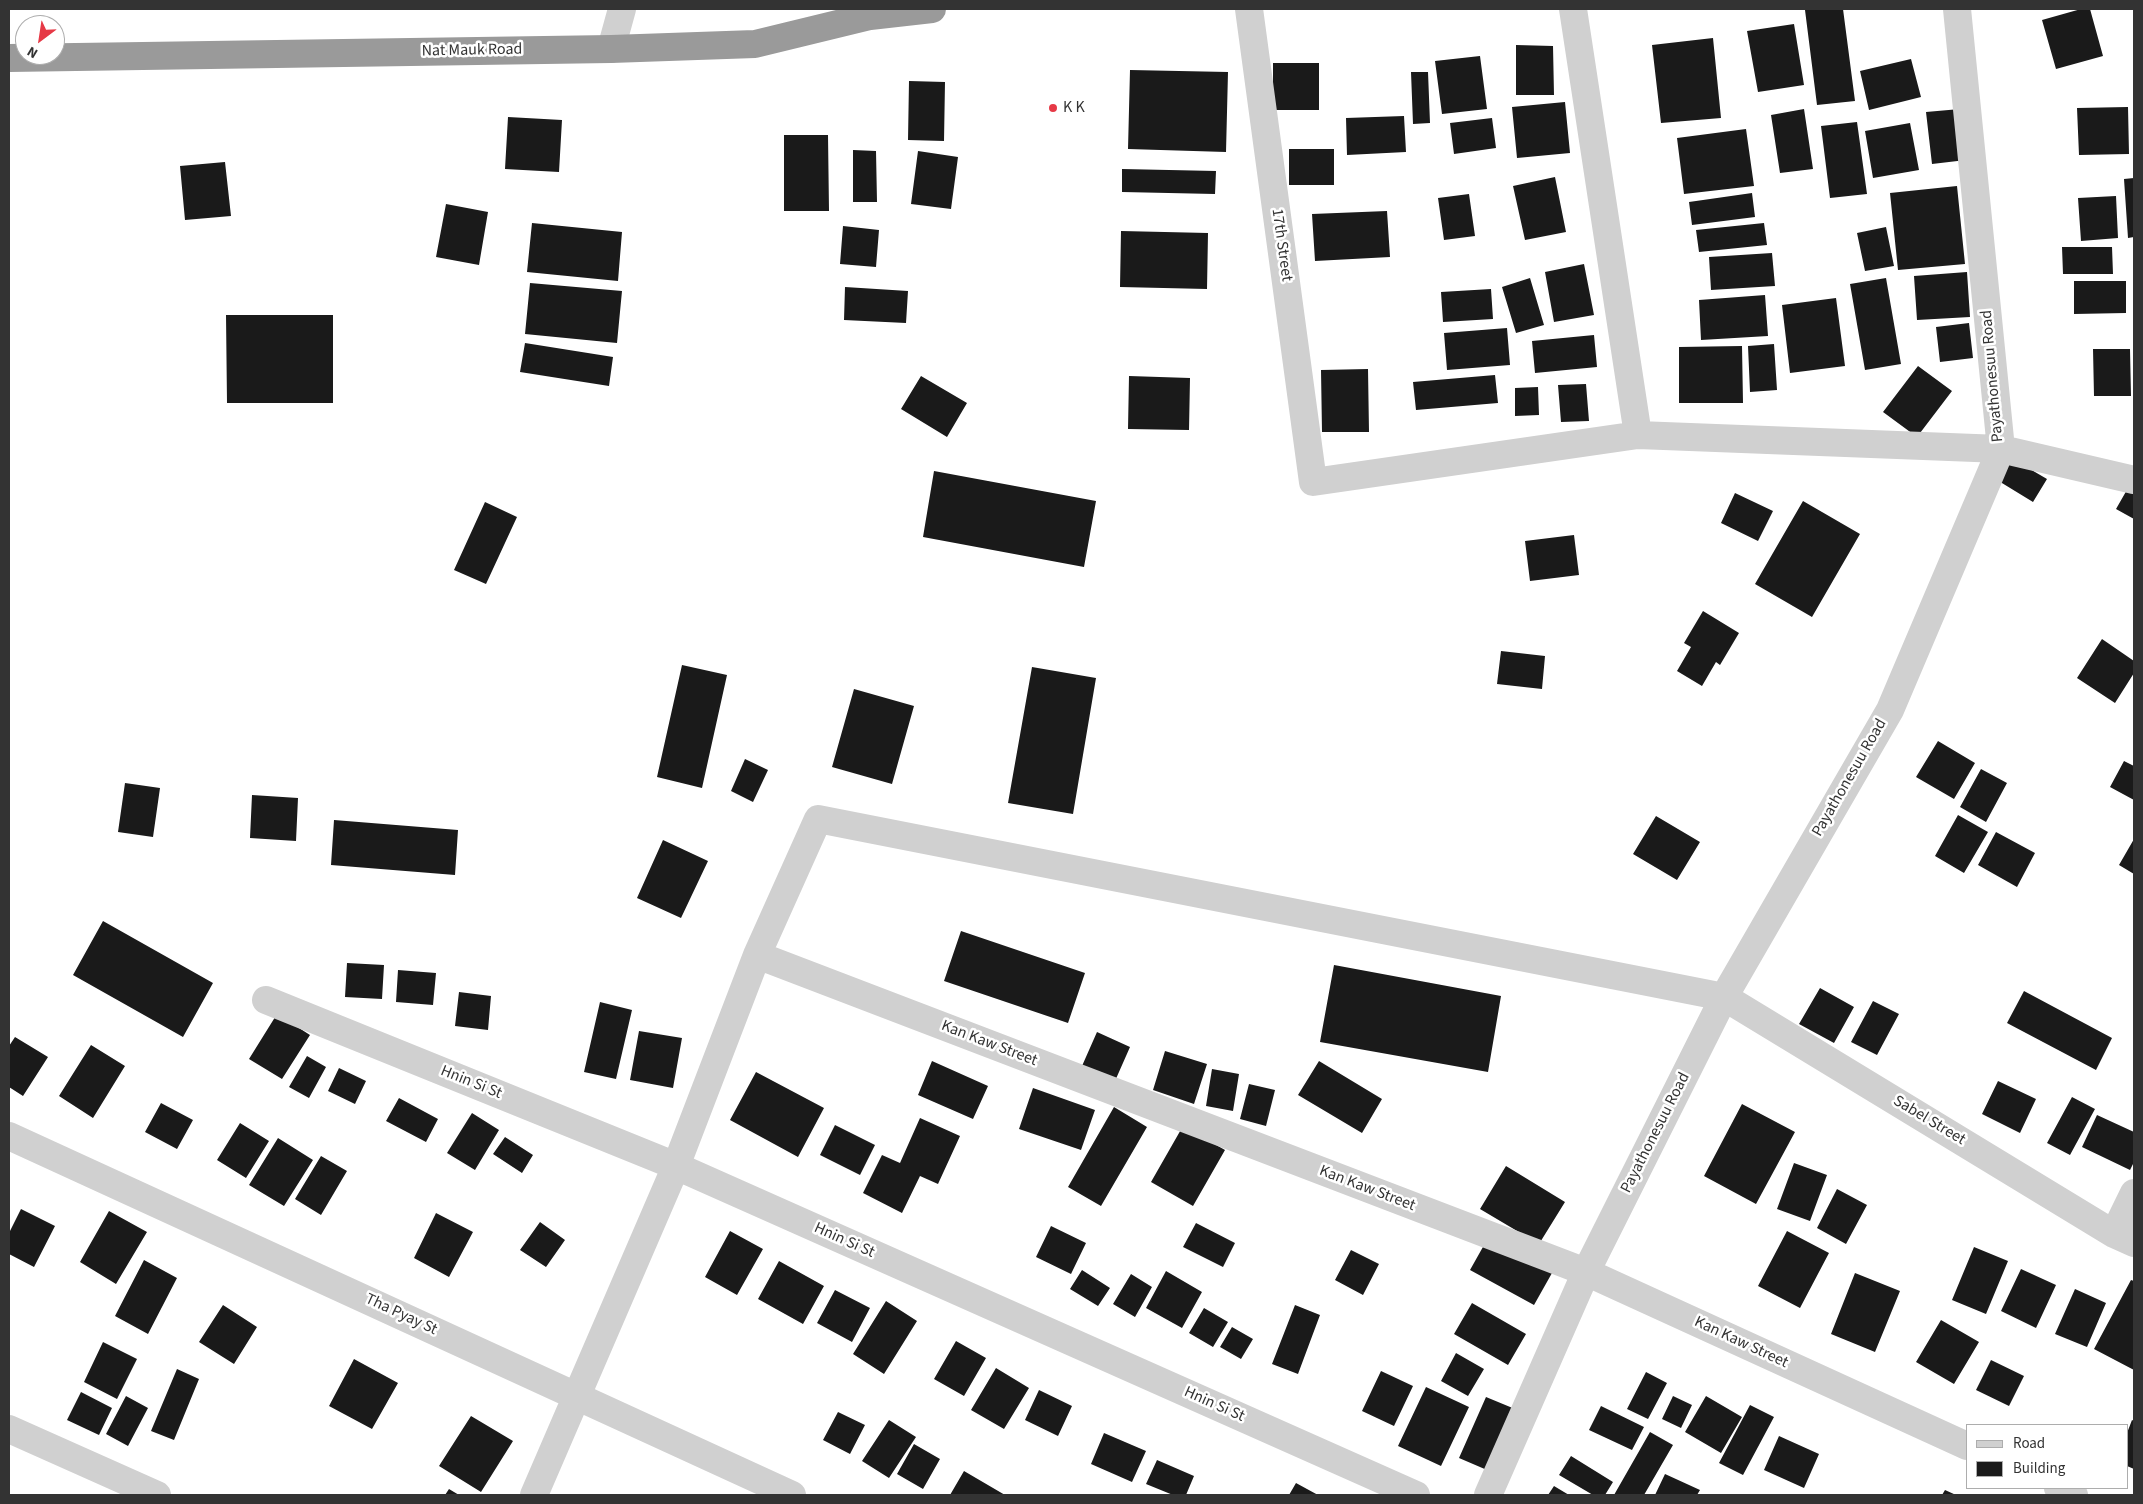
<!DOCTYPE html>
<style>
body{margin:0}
#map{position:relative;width:2143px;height:1504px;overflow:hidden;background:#fff;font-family:"Source Sans 3",sans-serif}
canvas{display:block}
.frame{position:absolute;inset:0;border:10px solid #333;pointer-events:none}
.legend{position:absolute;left:1966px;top:1424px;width:162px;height:65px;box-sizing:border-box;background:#fff;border:1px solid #adadad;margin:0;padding:6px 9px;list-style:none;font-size:15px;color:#333}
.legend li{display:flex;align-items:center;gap:10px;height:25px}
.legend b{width:25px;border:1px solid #adadad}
.north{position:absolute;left:15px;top:15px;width:50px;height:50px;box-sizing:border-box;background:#fff;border:1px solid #adadad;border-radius:50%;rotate:211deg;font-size:14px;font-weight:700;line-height:20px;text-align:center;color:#333}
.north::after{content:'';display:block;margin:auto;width:18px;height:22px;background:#e63946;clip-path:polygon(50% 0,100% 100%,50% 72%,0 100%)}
</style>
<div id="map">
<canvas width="2143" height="1504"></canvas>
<div class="frame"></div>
<ul class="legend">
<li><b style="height:6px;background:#d0d0d0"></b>Road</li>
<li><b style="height:14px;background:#1a1a1a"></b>Building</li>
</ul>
<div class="north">N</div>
</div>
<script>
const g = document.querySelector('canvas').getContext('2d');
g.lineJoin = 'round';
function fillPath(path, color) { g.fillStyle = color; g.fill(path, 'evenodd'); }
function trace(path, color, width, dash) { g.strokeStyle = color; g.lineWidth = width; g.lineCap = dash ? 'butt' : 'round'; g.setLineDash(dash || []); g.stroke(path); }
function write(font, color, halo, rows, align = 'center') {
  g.font = font + ' "Source Sans 3",sans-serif'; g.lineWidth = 5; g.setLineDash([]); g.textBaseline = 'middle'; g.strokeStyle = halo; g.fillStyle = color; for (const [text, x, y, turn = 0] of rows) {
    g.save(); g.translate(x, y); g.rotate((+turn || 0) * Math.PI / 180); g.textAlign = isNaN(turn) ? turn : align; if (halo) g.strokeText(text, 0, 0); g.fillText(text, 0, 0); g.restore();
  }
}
fillPath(new Path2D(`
 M1817,9H1843L1855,101L1817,105L1805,10Z
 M2081,9H2090L2103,56L2056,69L2042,20Z
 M1794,24L1804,85L1758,92L1747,31Z
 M1713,38L1721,118L1661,123L1652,45Z
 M1516,45L1553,46L1554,95H1516Z
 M1480,56L1487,109L1442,114L1435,61Z
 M1911,59L1921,97L1869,110L1860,71Z
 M1273,63H1319V110H1273Z
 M1130,70L1228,72L1226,152L1128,149Z
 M1411,72H1428L1430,123L1413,124Z
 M909,81L945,82L944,141L908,140Z
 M1565,102L1570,153L1517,158L1512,107Z
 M2128,107L2129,154L2079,155L2077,108Z
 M1804,109L1813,169L1780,173L1771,115Z
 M1960,109L1966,160L1932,164L1926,112Z
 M1404,116L1406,152L1347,155L1346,118Z
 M508,117L562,120L559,172L505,169Z
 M1492,118L1496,148L1454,154L1450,123Z
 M1857,122L1867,194L1830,198L1821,126Z
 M1910,123L1919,170L1873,178L1865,131Z
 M1746,129L1754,186L1684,194L1677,138Z
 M784,135H828L829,211H784Z
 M1289,149H1334V185H1289Z
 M853,150L876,151L877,202H853Z
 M918,151L958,157L951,209L911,204Z
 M225,162L231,216L185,220L180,166Z
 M1122,169L1216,171L1215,194L1122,192Z
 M1555,177L1566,232L1525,240L1513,186Z
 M2134,178V237L2128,238L2124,179Z
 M1957,186L1965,264L1898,270L1890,193Z
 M1752,193L1755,217L1692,225L1689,202Z
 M1469,194L1475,236L1444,240L1438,198Z
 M2116,196L2118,238L2081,241L2078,198Z
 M446,204L488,212L479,265L436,257Z
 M1387,211L1390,257L1315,261L1312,214Z
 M532,223L622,232L618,281L527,272Z
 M1764,223L1767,245L1699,252L1696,230Z
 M843,226L879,230L876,267L840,264Z
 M1886,227L1894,266L1865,271L1857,233Z
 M1121,231L1208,233L1207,289L1120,287Z
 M2062,247H2112L2113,274H2063Z
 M1772,253L1775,286L1711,290L1709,257Z
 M1584,264L1594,315L1554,322L1545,272Z
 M1967,272L1970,317L1917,320L1914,276Z
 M1530,278L1544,325L1516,333L1502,287Z
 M1886,278L1901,364L1865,370L1850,284Z
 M2074,281H2126V313L2074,314Z
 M530,283L622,291L617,343L525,334Z
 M845,287L908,291L906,323L844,320Z
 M1491,289L1493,319L1443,322L1441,292Z
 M1765,295L1768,336L1701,340L1699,300Z
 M1836,298L1845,366L1790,373L1782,305Z
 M226,315H333V403H227Z
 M1969,323L1973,358L1940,362L1936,327Z
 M1507,328L1510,365L1447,370L1444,333Z
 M1594,335L1597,367L1535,373L1532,341Z
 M525,343L613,357L609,386L520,372Z
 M1774,344L1777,390L1750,392L1748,346Z
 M1742,346L1743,403H1679V347Z
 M2093,349H2130L2131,396H2094Z
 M1918,366L1952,391L1917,437L1883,412Z
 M1368,369L1369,432H1322L1321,370Z
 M1495,375L1498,403L1416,410L1413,382Z
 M921,376L967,403L947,437L901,409Z
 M1129,376L1190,378L1189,430L1128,429Z
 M1586,384L1589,421L1561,422L1558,385Z
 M1538,387L1539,415L1515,416V388Z
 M2011,458L2047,479L2033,502L1997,480Z
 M934,471L1096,501L1084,567L923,537Z
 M2128,488L2134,491V519L2116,509Z
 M1735,493L1773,511L1758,541L1721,523Z
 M1803,501L1860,534L1812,617L1755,584Z
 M485,502L517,517L486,584L454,570Z
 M1574,535L1579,575L1530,581L1525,541Z
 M1703,611L1739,633L1720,665L1716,662L1702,686L1677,671L1691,647L1684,643Z
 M2102,639L2134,661V673L2115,703L2077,678Z
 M1501,651L1545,656L1542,689L1497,684Z
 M682,665L727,675L702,788L657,777Z
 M1032,667L1096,678L1073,814L1008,803Z
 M854,689L914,706L892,784L832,767Z
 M1938,741L1975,763L1954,799L1916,777Z
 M745,759L768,770L753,802L731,791Z
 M2124,761L2134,766V800L2110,787Z
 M1981,769L2007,783L1986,822L1960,807Z
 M125,783L160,788L153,837L118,832Z
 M252,795L298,798L296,841L250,838Z
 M1958,815L1988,832L1964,873L1935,856Z
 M1656,816L1700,842L1677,880L1633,854Z
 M334,820L458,830L455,875L331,865Z
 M1996,832L2035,853L2017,887L1978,865Z
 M2134,839V874L2119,865Z
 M663,840L708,861L681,918L637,898Z
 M103,921L213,983L183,1037L73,975Z
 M961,931L1085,973L1068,1023L944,981Z
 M347,963L384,965L382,999L345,997Z
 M1334,965L1501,996L1488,1072L1320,1042Z
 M398,970L436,973L433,1005L396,1002Z
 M1820,988L1854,1007L1834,1043L1799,1024Z
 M2024,991L2112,1038L2096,1070L2007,1023Z
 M459,992L491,996L488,1030L455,1026Z
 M1873,1001L1899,1014L1877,1055L1851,1042Z
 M600,1002L632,1010L616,1079L584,1072Z
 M277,1014L310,1035L282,1079L249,1059Z
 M639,1031L682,1038L673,1088L630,1080Z
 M1097,1032L1130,1047L1115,1081L1082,1066Z
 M15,1037L48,1057L23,1096L9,1087V1046Z
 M91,1045L125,1066L93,1118L59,1096Z
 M1165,1051L1207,1064L1194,1104L1153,1090Z
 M307,1056L326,1067L309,1098L289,1087Z
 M932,1061L988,1086L973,1119L918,1095Z
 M1319,1061L1382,1099L1362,1133L1298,1095Z
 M339,1068L366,1081L355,1104L328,1091Z
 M1212,1069L1239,1074L1233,1111L1206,1106Z
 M756,1072L824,1108L798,1157L730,1120Z
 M1998,1081L2036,1099L2020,1133L1982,1114Z
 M1249,1084L1275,1090L1266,1126L1240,1119Z
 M1033,1088L1095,1110L1081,1150L1019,1129Z
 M2072,1097L2095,1109L2070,1155L2047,1143Z
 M399,1098L438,1119L426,1142L386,1121Z
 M161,1103L193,1120L177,1149L145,1132Z
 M1742,1104L1795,1132L1756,1204L1704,1176Z
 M1114,1107L1147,1127L1101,1206L1068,1187Z
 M472,1113L499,1130L475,1170L447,1153Z
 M2097,1115L2134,1132V1162L2130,1170L2082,1147Z
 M920,1118L960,1136L938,1184L920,1176L902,1213L863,1193L882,1155L900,1163Z
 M240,1123L269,1141L246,1178L217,1160Z
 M835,1125L875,1145L860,1175L820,1155Z
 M1183,1126L1225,1150L1193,1206L1151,1182Z
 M505,1137L533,1155L522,1173L493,1154Z
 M278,1138L313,1160L284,1206L249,1185Z
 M321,1156L347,1171L321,1215L295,1199Z
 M1794,1163L1827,1175L1810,1221L1777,1209Z
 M1506,1166L1565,1202L1539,1244L1480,1209Z
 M1837,1189L1867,1205L1846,1244L1817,1228Z
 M21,1209L55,1226L34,1267L9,1254V1233Z
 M109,1211L147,1232L116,1284L80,1262Z
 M436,1213L473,1232L449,1277L414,1258Z
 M540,1222L565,1240L546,1267L520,1250Z
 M1196,1223L1235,1243L1223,1267L1183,1247Z
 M1051,1226L1086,1243L1071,1274L1036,1257Z
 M730,1231L763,1249L737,1295L705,1277Z
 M1787,1231L1829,1253L1800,1308L1758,1286Z
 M1488,1238L1552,1273L1534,1305L1470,1270Z
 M1974,1247L2008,1261L1986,1314L1952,1300Z
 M1351,1250L1379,1264L1363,1295L1335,1280Z
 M144,1260L177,1278L148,1334L115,1316Z
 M779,1261L824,1286L803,1324L758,1299Z
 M2021,1269L2056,1285L2036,1328L2001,1311Z
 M1082,1270L1110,1288L1098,1306L1070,1289Z
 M1166,1271L1202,1292L1182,1328L1146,1308Z
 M1855,1273L1900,1291L1875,1352L1831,1334Z
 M1131,1274L1152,1287L1135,1317L1113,1304Z
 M2131,1280L2134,1281V1370L2094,1349Z
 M2075,1289L2106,1303L2087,1347L2055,1334Z
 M835,1290L870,1308L852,1342L817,1323Z
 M886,1301L917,1321L884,1374L853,1354Z
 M1472,1303L1526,1334L1508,1365L1454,1334Z
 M223,1305L257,1327L234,1364L199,1342Z
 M1295,1305L1320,1315L1298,1374L1272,1364Z
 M1204,1308L1228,1322L1213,1347L1189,1333Z
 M1941,1320L1979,1342L1954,1384L1916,1362Z
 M1232,1327L1253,1339L1241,1359L1220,1347Z
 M956,1341L986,1358L964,1396L934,1379Z
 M103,1342L137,1359L117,1399L84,1382Z
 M1456,1353L1484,1369L1468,1396L1441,1381Z
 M354,1359L398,1383L372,1429L329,1406Z
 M1991,1360L2024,1376L2009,1406L1976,1390Z
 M996,1368L1029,1388L1004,1429L971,1410Z
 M177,1369L199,1379L174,1440L151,1431Z
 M1381,1371L1413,1386L1394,1426L1362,1411Z
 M1646,1372L1667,1383L1648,1419L1627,1409Z
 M1426,1387L1469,1407L1441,1466L1398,1446Z
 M1039,1390L1072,1406L1058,1436L1025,1420Z
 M81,1392L112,1408L99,1435L67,1420Z
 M126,1396L148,1408L128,1446L106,1434Z
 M1673,1396L1692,1405L1681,1428L1662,1419Z
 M1706,1396L1742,1417L1721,1453L1685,1432Z
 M1486,1397L1515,1409L1487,1470L1459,1458Z
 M1750,1405L1774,1417L1743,1475L1719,1463Z
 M1601,1406L1644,1427L1632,1450L1589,1430Z
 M838,1412L865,1425L850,1454L823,1440Z
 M471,1416L513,1441L481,1492L439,1466Z
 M889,1420L916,1437L889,1478L862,1461Z
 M2132,1420L2134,1421V1469L2127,1466V1433Z
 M1650,1432L1673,1445L1644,1495H1614Z
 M1104,1433L1146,1451L1132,1482L1091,1464Z
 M1779,1436L1819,1454L1804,1488L1764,1470Z
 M914,1444L940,1459L923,1489L897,1474Z
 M1571,1456L1613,1482L1605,1495H1593L1559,1475Z
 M1157,1460L1194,1476L1186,1495H1173L1146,1484Z
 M964,1471L1005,1495H950Z
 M1665,1474L1700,1490L1697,1495H1655Z
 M1296,1483L1318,1495H1289Z
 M1554,1486L1569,1495H1548Z
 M449,1489L459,1495H445Z
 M1945,1490L1956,1495H1942Z`), '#1a1a1a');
trace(new Path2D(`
 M1249,9L1313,482L1638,435L2001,449L2134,480
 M1573,9L1638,435
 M611,49L622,9
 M757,955L1586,1272L1967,1446
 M266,1000L676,1166L1416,1495
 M9,1136L792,1495
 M2114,1234L2134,1193
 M9,1429L157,1495
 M2058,1488L2074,1495
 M534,1495L676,1166L757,955L818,819L1724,997L2114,1234L2134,1243
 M1488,1495L1586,1272L1724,997L1890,710L2001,449L1957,9`), '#d0d0d0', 28);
trace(new Path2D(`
 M9,58L611,49L755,44L870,16L932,9`), '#9a9a9a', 28);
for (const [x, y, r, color] of [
 [1053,108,5,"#e63946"]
]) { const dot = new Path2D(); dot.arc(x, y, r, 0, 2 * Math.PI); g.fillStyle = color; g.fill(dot); trace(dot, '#fff', 2); }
write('16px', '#333', '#fff', [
 ["Nat Mauk Road",472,51,-1],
 ["17th Street",1281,245,82],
 ["Payathonesuu Road",1993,376,-95],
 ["Payathonesuu Road",1850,778,-60],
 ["Kan Kaw Street",989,1044,21],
 ["Hnin Si St",471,1083,22],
 ["Sabel Street",1929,1121,31],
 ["Payathonesuu Road",1656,1133,-63],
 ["Kan Kaw Street",1367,1189,21],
 ["Hnin Si St",844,1241,24],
 ["Tha Pyay St",401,1315,25],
 ["Kan Kaw Street",1741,1343,25],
 ["Hnin Si St",1214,1405,24]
]);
write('16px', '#333', '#fff', [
 ["K K",1063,108]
], 'left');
</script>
